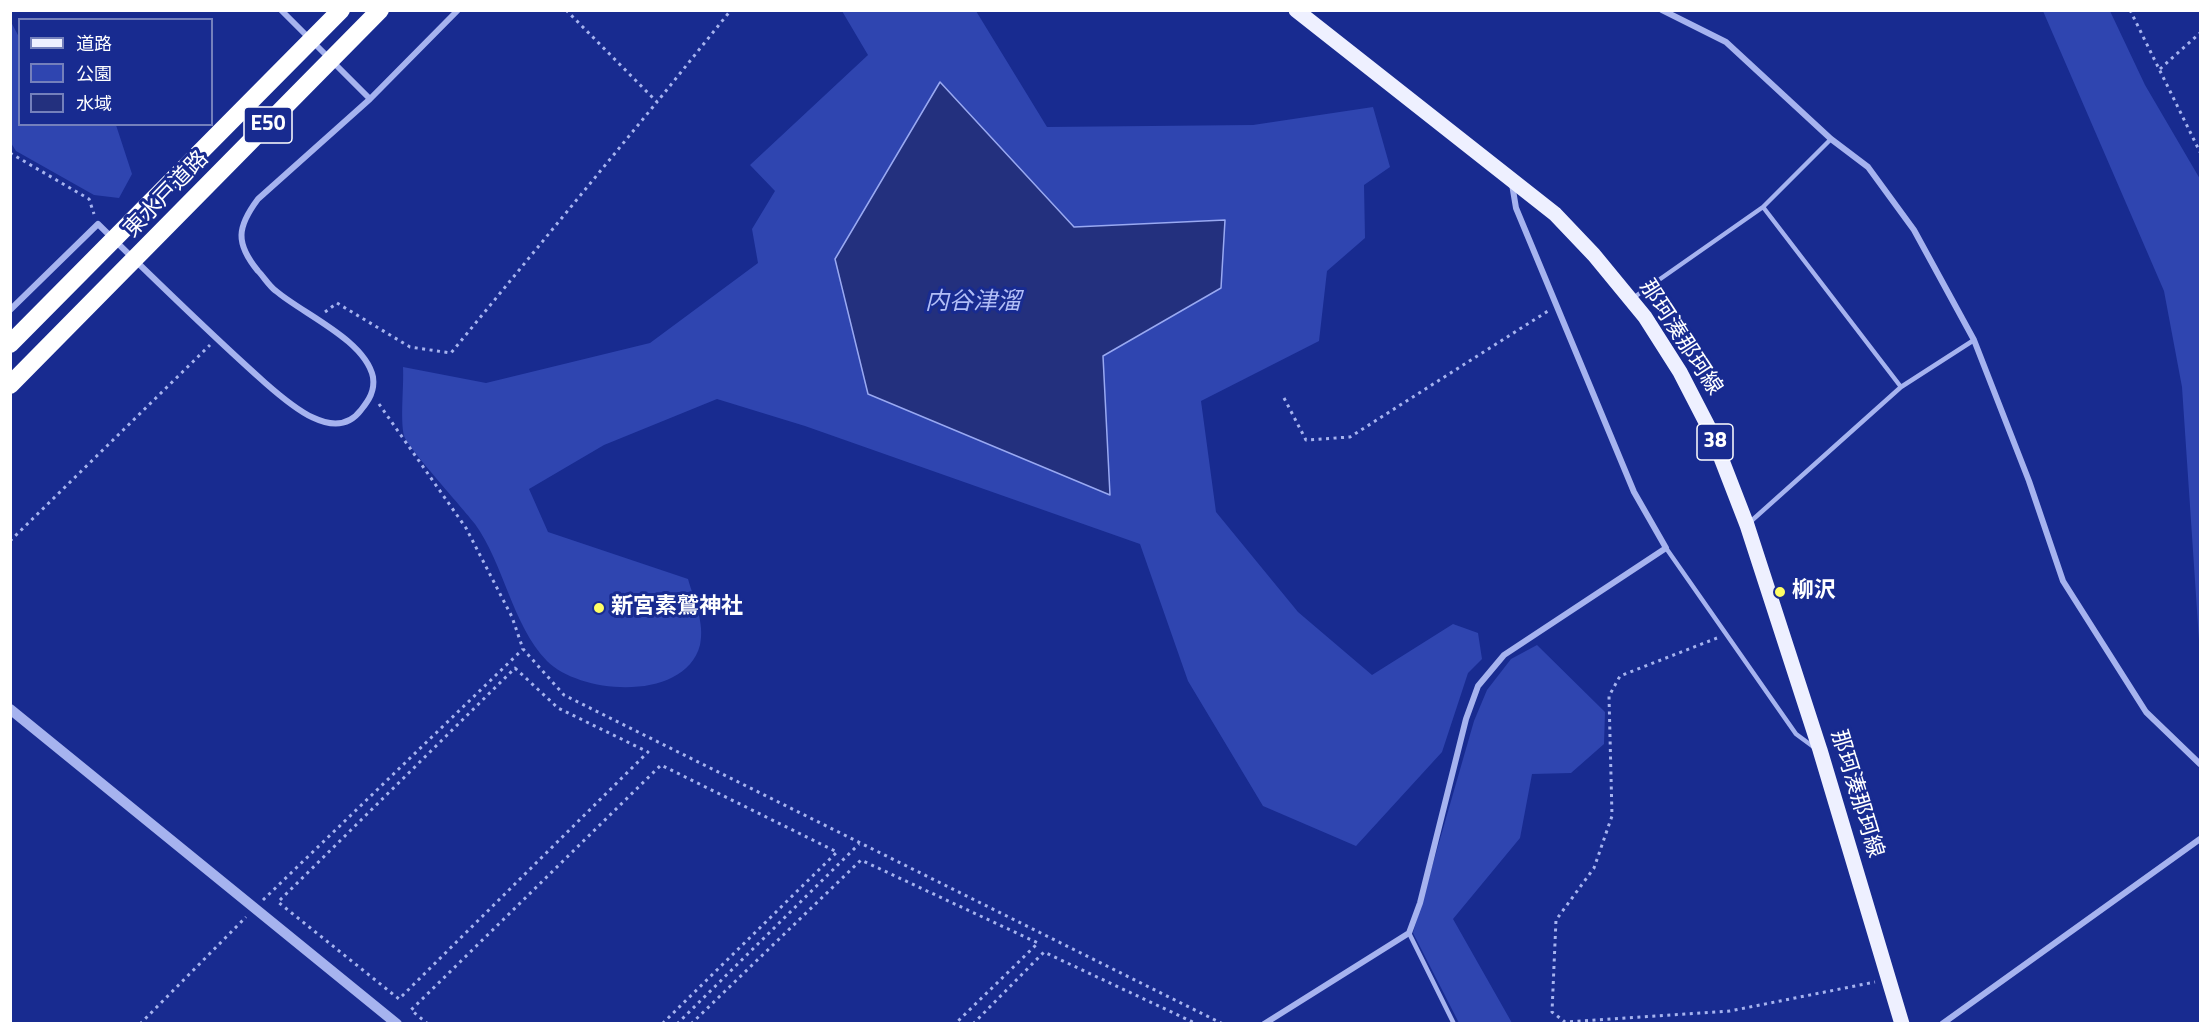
<!DOCTYPE html>
<meta charset="utf-8">
<style>
body{margin:0}
#map{position:relative;width:2211px;height:1034px;overflow:hidden;background:#182b90;font-family:"Titillium Web","Noto Sans JP",sans-serif}
canvas{display:block}
.frame{position:absolute;inset:0;border:12px solid #fff;pointer-events:none}
.legend{position:absolute;left:18px;top:18px;width:195px;height:108px;box-sizing:border-box;background:#182b90;border:2px solid #7480bc;margin:0;padding:8px 10px;list-style:none;font-size:18px;color:#fff}
.legend li{display:flex;align-items:center;gap:12px;height:30px}
.legend b{width:30px;border:2px solid #7480bc}
</style>
<div id="map">
<canvas width="2211" height="1034"></canvas>
<div class="frame"></div>
<ul class="legend">
<li><b style="height:8px;background:#eef0ff"></b>道路</li>
<li><b style="height:16px;background:#2f45b0"></b>公園</li>
<li><b style="height:16px;background:#23307e"></b>水域</li>
</ul>
</div>
<script>
const g = document.querySelector('canvas').getContext('2d');
g.lineJoin = 'round';
function fillPath(path, color) { g.fillStyle = color; g.fill(path, 'evenodd'); }
function trace(path, color, width, dash) { g.strokeStyle = color; g.lineWidth = width; g.lineCap = dash ? 'butt' : 'round'; g.setLineDash(dash || []); g.stroke(path); }
function write(font, color, halo, rows, align = 'center') {
  g.font = font + ' "Titillium Web","Noto Sans JP",sans-serif'; g.lineWidth = 6; g.setLineDash([]); g.textBaseline = 'middle'; g.strokeStyle = halo; g.fillStyle = color; for (const [text, x, y, turn = 0] of rows) {
    g.save(); g.translate(x, y); g.rotate((+turn || 0) * Math.PI / 180); g.textAlign = isNaN(turn) ? turn : align; if (halo) g.strokeText(text, 0, 0); g.fillText(text, 0, 0); g.restore();
  }
}
fillPath(new Path2D(`
 M842,11H976L1047,127L1253,125L1373,107L1390,167L1364,185L1365,238L1327,271L1319,341L1201,401L1216,512L1298,612L1372,675L1453,624L1478,633L1482,659L1468,673L1442,752L1356,846L1263,806L1188,681L1140,544L805,426L717,399L604,445L529,489L548,532L688,579C694,600 705,623 700,645C685,702 581,695 547,661C512,625 504,564 475,524C463,508 408,448 404,436C400,418 404,387 403,367L486,383L650,343L758,263L752,229L775,191L750,165L868,55Z
 M2043,11H2110L2145,85L2200,179V655L2182,387L2164,291Z
 M10,20L19,37L20,124L116,125L132,174L119,198L94,195L16,151L11,143Z
 M1537,645L1605,712L1604,744L1571,773L1532,774L1520,838L1453,919L1512,1023H1459L1413,933L1474,721L1487,690L1511,659Z`), '#2f45b0');
const water = new Path2D(`
 M940,82L1074,227L1225,220L1221,288L1103,356L1110,495L868,394L835,259Z`);
fillPath(water, '#23307e');
trace(water, '#99a9f2', 1.5);
trace(new Path2D(`
 M566,10L657,102L731,10
 M2130,10L2200,152
 M2160,69L2200,33
 M10,153L89,199L94,214
 M325,312L337,303L410,347L451,353L657,102
 M1284,398L1306,440L1350,437L1548,311
 M379,404L466,528L512,617L523,649L564,695L1223,1024
 M10,541L210,345
 M1717,638L1620,676L1609,696L1612,816L1594,868L1556,920L1552,1012L1565,1022L1730,1011L1875,982
 M515,668L558,708L648,752L399,999L278,902Z
 M263,900L523,649
 M140,1024L246,917
 M428,1024L411,1010L661,765L837,852L662,1024
 M677,1024L859,844
 M691,1024L861,860L1038,943L955,1024
 M973,1024L1044,952L1197,1024`), '#a6b3ef', 3, [3, 4.5]);
trace(new Path2D(`
 M1763,207L1901,387
 M1633,298L1763,207L1831,139
 M1749,523L1901,387L1974,340
 M1666,548L1796,734L1815,748
 M1409,933L1454,1024`), '#a6b3ef', 4.5);
trace(new Path2D(`
 M281,10L370,99
 M1662,10L1726,42L1831,139L1868,167L1914,230L1974,340L2029,481L2063,581L2146,712L2200,764
 M10,310L98,224C152,277 206,330 262,380C286,401 334,446 361,410C369,400 375,391 373,377C365,340 303,314 276,291C269,286 264,277 258,271C235,243 237,227 258,199L370,99L458,10
 M1264,1024L1409,933L1420,903L1466,719L1478,686L1504,655L1666,548L1634,492L1516,208L1512,184
 M1942,1024L2200,839`), '#a6b3ef', 6);
trace(new Path2D(`
 M10,709L397,1024`), '#a6b3ef', 10);
trace(new Path2D(`
 M1296,10L1555,214L1594,255L1645,317L1680,372L1711,432L1747,525L1820,750L1902,1024`), '#eef0ff', 15);
trace(new Path2D(`
 M10,344L341,10
 M10,385L380,10`), '#fff', 18);
for (const [x, y, r, color] of [
 [1780,592,6,"#fffe64"],
 [599,608,6,"#fffe64"]
]) { const dot = new Path2D(); dot.arc(x, y, r, 0, 2 * Math.PI); g.fillStyle = color; g.fill(dot); trace(dot, '#182b90', 2); }
for (const [x, y, w] of [
 [268,125,48],
 [1715,442,36]
]) { const box = new Path2D(); box.roundRect(x - w / 2, y - 18, w, 36, 4.5); g.fillStyle = '#182b90'; g.fill(box); trace(box, '#fff', 1.5); }
write('bold 21px', '#fff', null, [
 ["E50",268,125],
 ["38",1715,442]
]);
write('22px', '#fff', '#182b90', [
 ["東水戸道路",167,195,-46],
 ["那珂湊那珂線",1680,338,57],
 ["那珂湊那珂線",1856,794,73]
]);
write('bold 22px', '#fff', '#182b90', [
 ["柳沢",1792,592],
 ["新宮素鷲神社",611,608]
], 'left');
write('italic 24px', '#b2bef6', '#182b90', [
 ["内谷津溜",973,303]
]);
</script>
